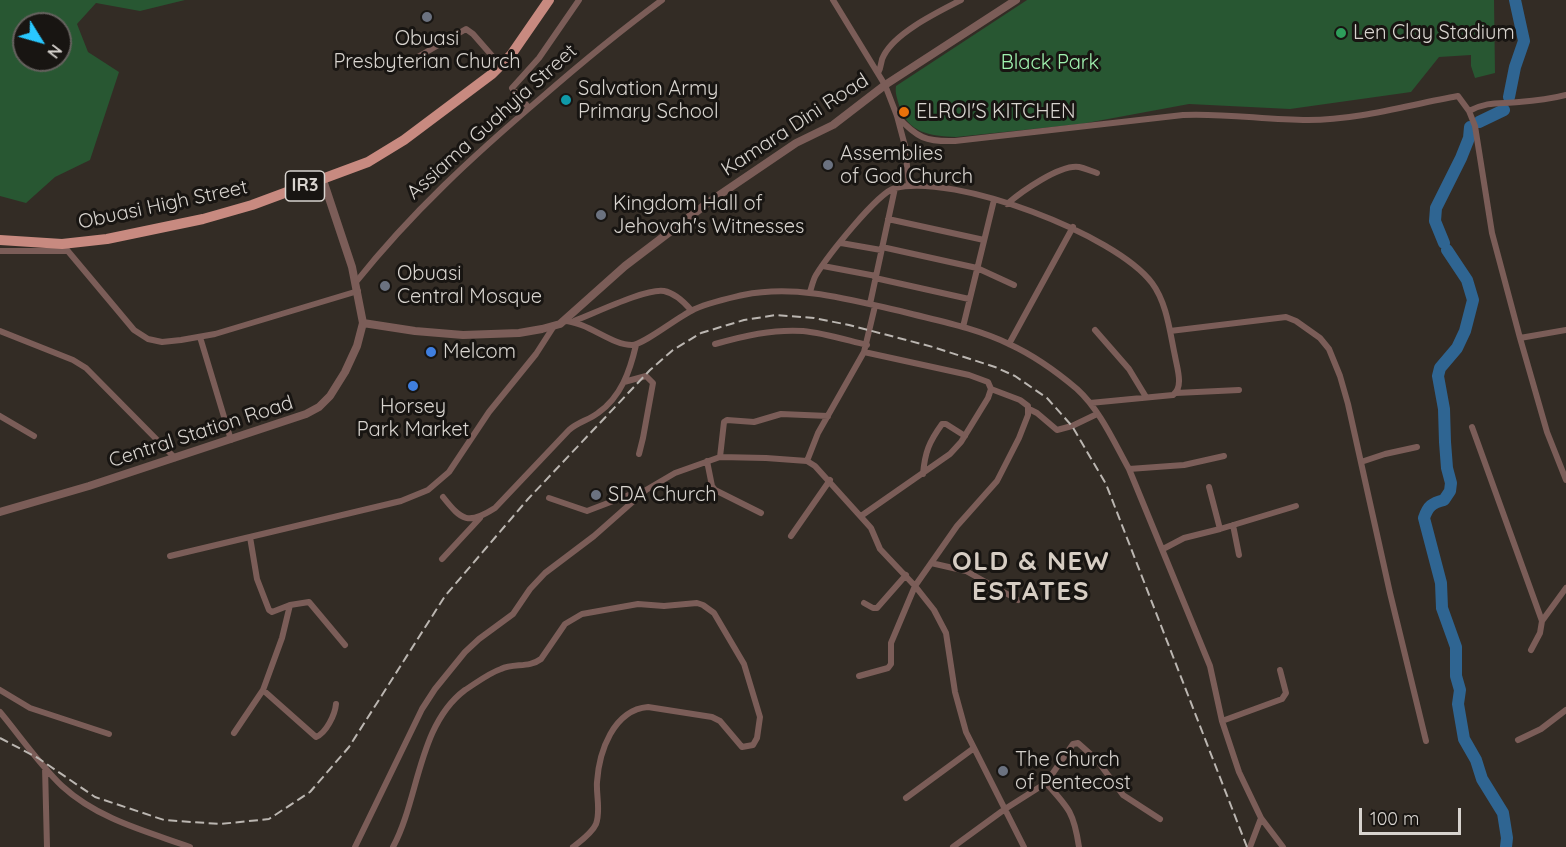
<!DOCTYPE html>
<style>
body{margin:0}
#map{position:relative;width:1566px;height:847px;overflow:hidden;background:#332c25;font-family:Quicksand,sans-serif}
canvas{display:block}
.north{position:absolute;left:12px;top:12px;width:60px;height:60px;box-sizing:border-box;background:#181512;border:2px solid #65615e;border-radius:50%;rotate:127deg;font-size:16px;font-weight:700;line-height:24px;text-align:center;color:#d8d4cf}
.north::after{content:'';display:block;margin:auto;width:21px;height:27px;background:#29c8ff;clip-path:polygon(50% 0,100% 100%,50% 72%,0 100%)}
.scale{position:absolute;left:1359px;top:808px;width:102px;height:27px;box-sizing:border-box;border:3px solid #d8d4cf;border-top:0;padding-left:8px;font-size:18px;line-height:21px;white-space:nowrap;color:#d8d4cf;-webkit-text-stroke:4px #181512;paint-order:stroke}
</style>
<div id="map">
<canvas width="1566" height="847"></canvas>
<div class="north">N</div>
<div class="scale">100 m</div>
</div>
<script>
const g = document.querySelector('canvas').getContext('2d');
g.lineJoin = 'round';
function fillPath(path, color) { g.fillStyle = color; g.fill(path, 'evenodd'); }
function trace(path, color, width, dash) { g.strokeStyle = color; g.lineWidth = width; g.lineCap = dash ? 'butt' : 'round'; g.setLineDash(dash || []); g.stroke(path); }
function write(font, color, halo, rows, align = 'center') {
  g.font = font + ' Quicksand,sans-serif'; g.lineWidth = 6; g.setLineDash([]); g.textBaseline = 'middle'; g.strokeStyle = halo; g.fillStyle = color; for (const [text, x, y, turn = 0] of rows) {
    g.save(); g.translate(x, y); g.rotate((+turn || 0) * Math.PI / 180); g.textAlign = isNaN(turn) ? turn : align; if (halo) g.strokeText(text, 0, 0); g.fillText(text, 0, 0); g.restore();
  }
}
fillPath(new Path2D(`
 M0,0H185L140,11L96,3L77,24L88,52L119,72L90,160L55,177L26,203L0,196ZM24,24H60V60H24Z
 M1027,0H1494L1495,73L1475,78L1471,66V55L1439,57L1411,92L1290,109L1189,104L1081,124L956,137C929,136 908,133 899,105C897,98 895,93 896,86Z`), '#285732');
trace(new Path2D(`
 M1509,97L1515,67L1524,41L1515,0
 M1479,122L1504,110
 M1444,243L1435,221L1436,208L1461,158L1469,138L1470,127
 M1447,250L1467,280L1473,300L1465,331L1457,348L1440,368L1438,376L1444,409L1445,442L1447,468L1451,483L1450,491L1444,500C1432,503 1428,506 1424,518L1441,583L1442,608L1456,647V676L1460,690L1458,704L1464,739L1476,760L1482,779L1503,813L1507,838L1506,847`), '#2f6592', 12);
trace(new Path2D(`
 M833,0L885,85L897,116L905,146L909,186
 M416,58L466,29L473,34L501,66
 M878,73C882,67 880,61 884,55C896,32 938,12 961,0
 M529,108L512,88L539,58L579,0
 M1469,111C1488,101 1499,104 1519,102C1535,101 1551,99 1566,95
 M897,116C917,138 926,142 955,141L1183,115C1225,113 1266,120 1308,120C1358,120 1408,105 1458,96L1469,111L1475,126L1492,233L1520,338L1566,330
 M1007,204C1021,192 1060,164 1079,167C1084,168 1091,171 1097,173
 M888,219L984,240
 M841,243L881,250
 M62,244L134,330L148,339L162,342L181,340L215,334L358,291
 M882,247L977,268L1014,285
 M0,251H66
 M823,266L876,276
 M875,278L969,299
 M356,282C411,213 474,155 541,98C580,64 620,31 662,0
 M810,292C812,286 813,280 816,275C827,257 877,193 895,188C954,173 1115,234 1152,283C1167,303 1170,333 1175,356C1177,368 1184,387 1173,395L1090,403
 M870,304L895,188
 M564,321C588,322 611,345 632,345C643,345 678,317 691,311C706,303 726,299 743,295C798,284 851,300 904,312C939,321 976,328 1009,344C1033,355 1057,372 1077,389C1100,410 1114,442 1129,469L1210,666L1222,721L1239,772L1261,818L1283,847
 M574,321C593,314 646,288 664,291C675,293 684,302 691,310
 M963,327L994,200
 M1095,330L1129,369L1146,397
 M0,331L73,360L86,368L175,458
 M1170,331L1286,317L1296,321L1320,338L1329,349L1340,376L1348,404L1390,593L1426,741
 M200,337L231,440
 M1520,338L1547,432L1566,480
 M715,344C744,336 772,329 803,331C824,333 846,340 867,345
 M1009,344L1073,227
 M624,382L646,376L653,383L643,438L639,454
 M1176,393L1239,390
 M1029,409L1037,413L1057,430L1072,426L1097,414
 M0,416L34,436
 M1472,427L1542,621
 M720,457L724,422L727,420L754,422L781,414L828,416
 M707,461L712,486L715,490L761,513
 M807,461L818,433L864,352L875,306
 M1361,462L1385,454L1417,447
 M1129,469L1184,465L1224,456
 M923,474C925,452 929,442 942,424H946L965,436
 M443,497C462,521 468,525 495,508L569,430C578,422 589,420 598,413C621,397 630,371 636,345
 M549,498L587,511L642,490
 M861,516L950,454L961,442L988,398L991,389L988,382L969,375L864,352
 M1233,525L1239,555
 M1220,529L1296,506
 M791,536L830,480
 M250,537L257,579L269,610L272,612L290,605L309,602L345,645
 M1163,549L1184,538L1220,529L1209,487
 M170,556L401,501L428,490L449,472L489,412L536,354L554,326
 M442,559L480,518
 M931,563L966,571L1018,600
 M864,603L873,608H877L906,575
 M1531,650L1540,633L1542,621L1566,588
 M859,676L888,668L891,664V643L915,586L957,526L997,481L1019,438L1028,415V406L1020,400L991,389
 M0,690L30,708L109,734
 M263,690L316,737C326,733 335,715 336,704
 M0,712C20,736 39,764 62,786C98,819 145,831 190,847
 M1222,721L1282,699L1286,693L1280,670
 M234,733L263,690L282,638L290,605
 M1518,740L1541,729L1566,710
 M45,767L47,847
 M1046,783C1069,808 1074,813 1079,847
 M906,798L974,748
 M355,847L422,709L435,689L465,652L479,639L513,614L530,589L545,573L594,536L646,490L675,473L720,457L766,458L807,461L815,466L871,528L880,549L915,586L934,610L946,633L955,692L966,732L1024,847
 M393,847C419,799 418,725 465,690C476,683 489,673 501,669C514,663 529,668 541,659L565,624L582,614L638,604L664,606L697,603L703,605L714,613L744,664L760,717L757,738L753,745L742,747L720,721L712,717L648,707C613,710 599,752 597,782C596,795 601,811 596,824C592,833 581,841 573,847
 M953,847L1005,809L1046,783L1073,744L1078,743L1096,759L1123,795L1160,819
 M1250,847L1261,818`), '#7b5d58', 6);
trace(new Path2D(`
 M363,323L415,331L463,335L519,333L542,329L560,324L625,266L709,202L796,143L833,125L885,85L1016,0
 M0,512L89,486L306,414L319,407L330,396L345,372L357,346L363,323L352,267L323,180`), '#7b5d58', 8);
trace(new Path2D(`
 M0,240L62,244L107,239L203,219L252,205L368,162L404,140L492,74L511,55L549,0`), '#c88a80', 10);
trace(new Path2D(`
 M0,738L38,758L95,797L164,820L220,824L269,819L310,792L349,747L445,596L528,499L650,370L673,350L701,333L744,320L776,315L814,318L849,325L933,347L995,367L1015,376L1047,398L1072,426L1106,484L1247,847`), '#bbb6b1', 2, [9, 4.5]);
for (const [x, y, r, color] of [
 [427,17,6,"#6b7280"],
 [1341,33,6,"#2e9e5b"],
 [566,100,6,"#0f9aa8"],
 [904,112,6,"#e8710a"],
 [828,165,6,"#6b7280"],
 [601,215,6,"#6b7280"],
 [385,286,6,"#6b7280"],
 [431,352,6,"#3f7fe0"],
 [413,386,6,"#3f7fe0"],
 [596,495,6,"#6b7280"],
 [1003,771,6,"#6b7280"]
]) { const dot = new Path2D(); dot.arc(x, y, r, 0, 2 * Math.PI); g.fillStyle = color; g.fill(dot); trace(dot, '#181512', 2); }
for (const [x, y, w] of [
 [305,186,39]
]) { const box = new Path2D(); box.roundRect(x - w / 2, y - 15, w, 30, 4.5); g.fillStyle = '#181512'; g.fill(box); trace(box, '#d8d4cf', 1.5); }
write('bold 18px', '#d8d4cf', null, [
 ["IR3",305,186]
]);
write('20px', '#d8d4cf', '#181512', [
 ["Len Clay Stadium",1353,33],
 ["Obuasi",427,39,"center"],
 ["Presbyterian Church",427,62,"center"],
 ["Salvation Army",578,89],
 ["Primary School",578,112],
 ["ELROI'S KITCHEN",916,112],
 ["Assemblies",840,154],
 ["of God Church",840,177],
 ["Kingdom Hall of",613,204],
 ["Jehovah's Witnesses",613,227],
 ["Obuasi",397,274],
 ["Central Mosque",397,297],
 ["Melcom",443,352],
 ["Horsey",413,407,"center"],
 ["Park Market",413,430,"center"],
 ["SDA Church",608,495],
 ["The Church",1015,760],
 ["of Pentecost",1015,783]
], 'left');
write('20px', '#a0f2af', '#181512', [
 ["Black Park",1050,63]
]);
write('20px', '#d8d4cf', '#181512', [
 ["Assiama Guahyia Street",492,122,-42],
 ["Kamara Dini Road",795,125,-33],
 ["Obuasi High Street",163,205,-12],
 ["Central Station Road",201,432,-18]
]);
g.letterSpacing = '1.5px';
write('bold 26px', '#d6cdc3', '#181512', [
 ["OLD & NEW",1031,562],
 ["ESTATES",1031,592]
]);
g.letterSpacing = '0px';
</script>
